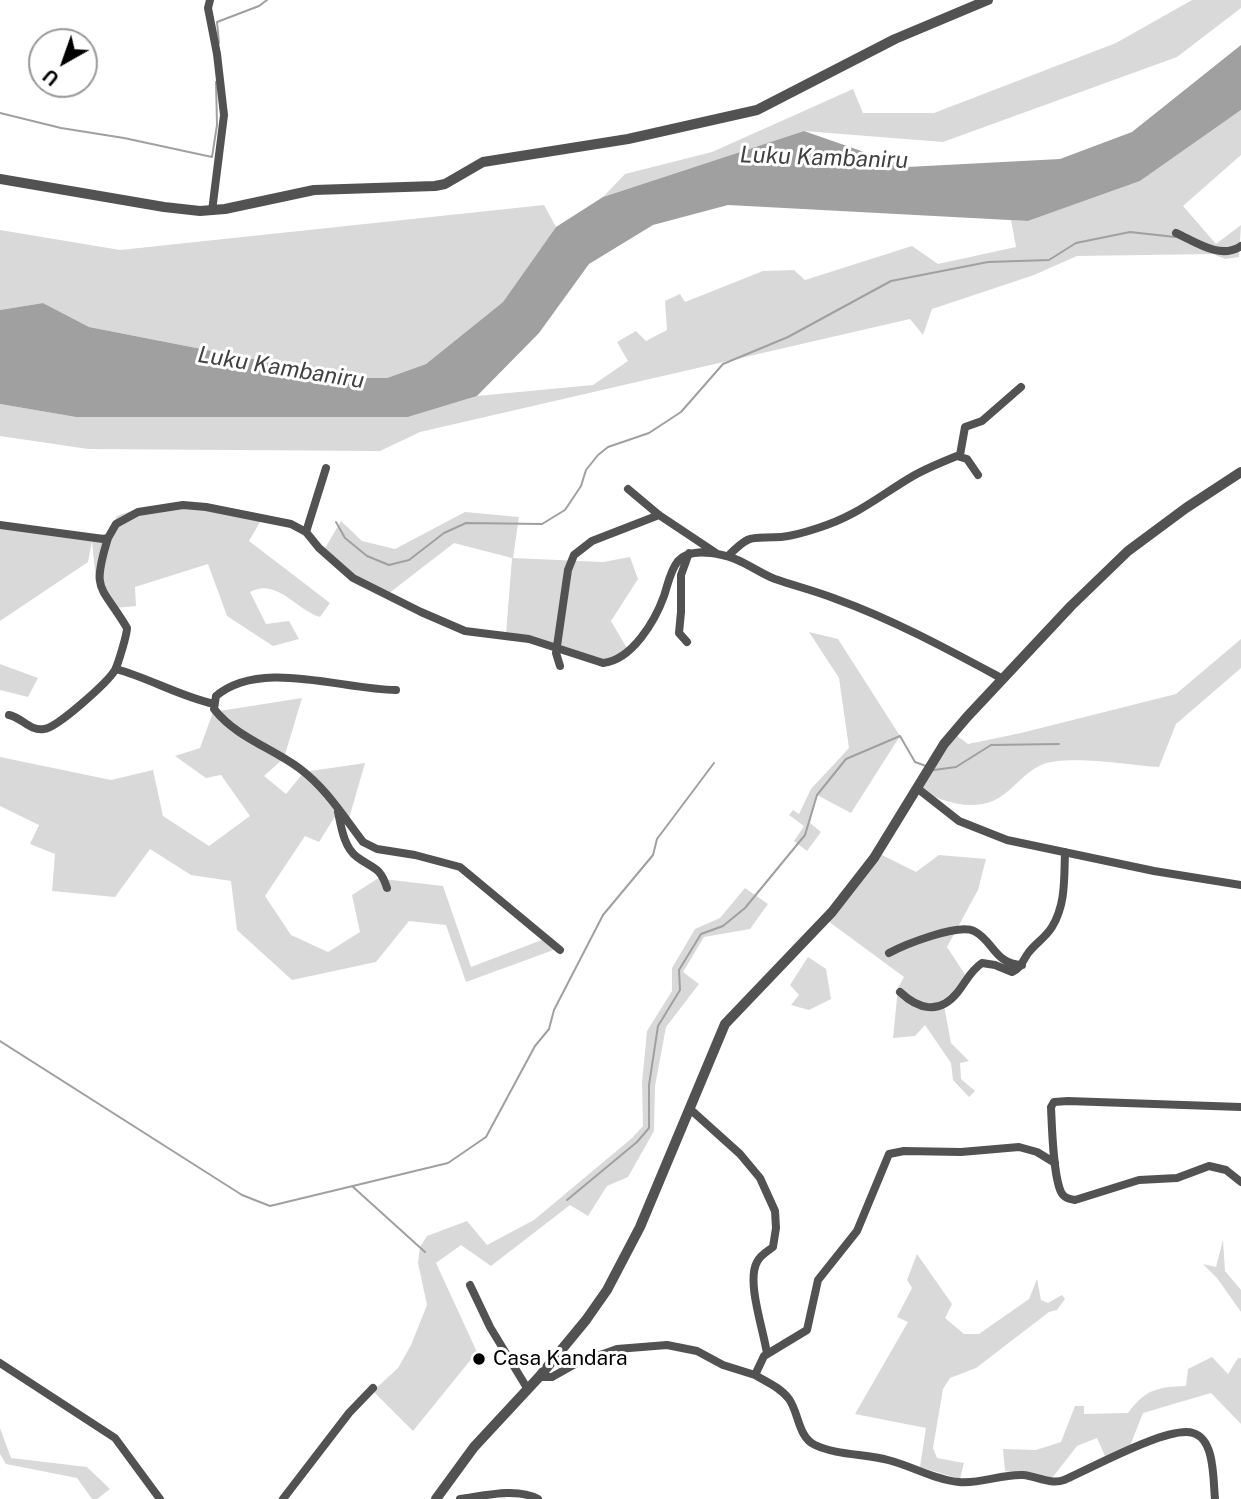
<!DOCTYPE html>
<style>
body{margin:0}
#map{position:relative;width:1241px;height:1499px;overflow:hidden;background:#fff;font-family:"Public Sans",sans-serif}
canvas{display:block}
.north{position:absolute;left:28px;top:28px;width:70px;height:70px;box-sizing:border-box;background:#fff;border:2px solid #999;border-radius:50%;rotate:220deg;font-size:19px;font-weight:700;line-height:28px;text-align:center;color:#000}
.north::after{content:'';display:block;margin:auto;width:24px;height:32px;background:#000;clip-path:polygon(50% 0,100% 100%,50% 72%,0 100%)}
</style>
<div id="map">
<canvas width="1241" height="1499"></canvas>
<div class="north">U</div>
</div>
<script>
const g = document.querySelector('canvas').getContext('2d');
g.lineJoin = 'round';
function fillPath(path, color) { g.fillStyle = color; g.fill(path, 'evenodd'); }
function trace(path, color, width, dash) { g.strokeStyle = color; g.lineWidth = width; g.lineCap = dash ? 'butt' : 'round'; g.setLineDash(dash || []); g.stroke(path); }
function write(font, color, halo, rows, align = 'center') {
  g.font = font + ' "Public Sans",sans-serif'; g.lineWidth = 6; g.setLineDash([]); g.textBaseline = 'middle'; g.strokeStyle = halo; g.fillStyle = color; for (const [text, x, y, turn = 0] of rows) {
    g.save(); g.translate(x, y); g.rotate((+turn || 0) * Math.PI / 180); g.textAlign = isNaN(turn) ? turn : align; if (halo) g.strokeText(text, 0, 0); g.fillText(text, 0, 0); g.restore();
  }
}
fillPath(new Path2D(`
 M1192,0H1241V8L1177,57L943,142L804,131L603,197L625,174L712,152L853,89L863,113H934L1116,43Z
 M1241,110V155L1183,206L1216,244L1241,225L1239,257L1225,259L1213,254L1077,256L1034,275L932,309L923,335L910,319L420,432L380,451L88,449L0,436V404L76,417H408L477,396L593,385L628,361L617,342L636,331L646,341L667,330L665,301L680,294L685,302L763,271L794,270L805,280L912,246L938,264L1016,247L1011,220L1028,221L1140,181Z
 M544,205L556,227L503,302L426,364L387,378H350L89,327L43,303L0,310V230L120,250Z
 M186,503L263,517L249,541L330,603L320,617C297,610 276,577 250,592L266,624L289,621L299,639L273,646L227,616L208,564L135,587L136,606L115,608L96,581L92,541L88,562L0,621V523L108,535L117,516L134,510Z
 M465,512L519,517L513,558L603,562L630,557L638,579L611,621L628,650L602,661L506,634L512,558L454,543L388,594L354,576L324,550L341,521L362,541L395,549Z
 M809,632L838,639L900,736L851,813L817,795L810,823L821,832L807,851L794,841L804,826L789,815L793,810L799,814L811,789L849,748L839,678Z
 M1241,639V668L1176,724L1159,767C1129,765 1066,754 1041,765C1023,773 1011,793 993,801C969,811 936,801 917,786L952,732L968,744L1021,733L1176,694Z
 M0,664L38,678L28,697L0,690Z
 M302,698L284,758L264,776L286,794L304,772L365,763L348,822L339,810L319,842L305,836L265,896L291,935L328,952L360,932L352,895L377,879H383L443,886L471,967L547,938L559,948L466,982L446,925L409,921L376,962L292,980L237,930L231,881L191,875L150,849L115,897L52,891L55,854L30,844L39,825L0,806V757L111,780L153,770L163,816L209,846L250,816L221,775L206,778L175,756L200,748L213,712Z
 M876,852L916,872L939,855L986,859L978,890L947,947L966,976L955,993L943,1000L951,1043L969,1061L960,1063L961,1079L975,1091L969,1097L953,1080L951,1063L925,1025L915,1036L893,1038L898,988L904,977L824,918Z
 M745,888L768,904L750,929L704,937L683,972L699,984L666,1027L655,1086L654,1131L628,1177L607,1186L588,1216L570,1205L491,1266L461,1245L436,1263L477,1352L413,1431L373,1391L398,1368L411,1345L427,1305L418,1263L420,1247L427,1236L467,1221L487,1245L534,1220L632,1138L643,1126L642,1083L647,1031L672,991V968L695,929L720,918Z
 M808,957L826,969L831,999L809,1010L791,1005L799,995L790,985Z
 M1223,1240L1225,1271L1241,1290V1312L1217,1278L1203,1264L1216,1267Z
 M917,1254L952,1304L945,1318L964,1334H979L1029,1299L1037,1279L1041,1300L1048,1303L1062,1295L1065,1299L1057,1310L1049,1312L976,1368L950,1378L943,1389L933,1448L937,1458L964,1463L960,1479L920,1467L926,1428L855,1414L908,1322L897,1317L912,1288L907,1280Z
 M1212,1357L1228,1374L1238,1358H1241V1424L1211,1393L1143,1413L1130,1446L1105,1456L1097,1438L1077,1446L1052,1478L1005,1471L1003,1449L1036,1450L1061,1442L1075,1406H1084V1414L1128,1413C1146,1389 1157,1387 1186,1386L1188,1369Z
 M0,1428L11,1458L87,1467L110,1489L97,1499H92L77,1478L6,1464L0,1454Z`), '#d9d9d9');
fillPath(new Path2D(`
 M1241,45V110L1140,181L1028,221L728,205L653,225L589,264L539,333L477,396L408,417H76L0,404V310L43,303L89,327L350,378H387L426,364L503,302L556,227L603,197L804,131L907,167L1060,159L1132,132Z`), '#a0a0a0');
trace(new Path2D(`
 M219,43L217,22L259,6L267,0
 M0,113L61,128L124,138L212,157L217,125L216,82H218
 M336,522L345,538L367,556L389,565L409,560L444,533L466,523L542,524L565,510L581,486L586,470L598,455L608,447L649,433L681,412L723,364L788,337L891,281L988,262L1049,260L1076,243L1130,232L1175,237
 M934,770L956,767L991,745L1059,744
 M0,1041L242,1195L270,1206L448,1163L486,1137L535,1046L549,1029L554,1010L603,915L653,855L657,839L714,763
 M352,1186L425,1252
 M567,1200L637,1142L649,1128V1085L658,1026L680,990L679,970L701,934L723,926L745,908L805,835L817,795L846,759L900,736L915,762L926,766`), '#a0a0a0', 2);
trace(new Path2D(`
 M210,0L208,8L217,54L224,115L212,211
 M1176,233C1196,242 1220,260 1241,246
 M960,455L965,427L982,421L1021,387
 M628,489L659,515L716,553
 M0,525L103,539L108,538L116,524L138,512L183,505L206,507L291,524L306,532L319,548L353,578L421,612L465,631L529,639L603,663C632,660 655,621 664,596C668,584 670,571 678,561C688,549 708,552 722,555C741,558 757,572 775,579C795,586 816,591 836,599C894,620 949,650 1003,679
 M306,532L326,468
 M728,556C752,532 751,539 781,537C793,536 806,532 818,528C857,516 879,496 913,476C927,468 942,462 957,456L967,459L978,475
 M687,642L679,633L681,612V575L689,553
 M560,666L556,653L568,570L574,555L592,541L659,515
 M116,669C149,678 179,696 214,704
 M396,690C343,690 261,658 216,696L214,709C236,737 270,747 299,768C326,788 343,816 363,842L377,849L415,855L460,867L560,950
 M9,715C23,718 29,731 44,729C57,728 108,682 115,670C118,664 127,635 127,628C101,584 91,593 108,538
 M917,788L959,821L1007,840L1154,871L1241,885
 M338,812C341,826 344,848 357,857C373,869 380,866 387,888
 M889,953C904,945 958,923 974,931C994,941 994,964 1022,965
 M900,992C918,1009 939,1015 957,993C966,982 970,971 982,963L995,965L1012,972C1022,968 1023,959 1029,952C1036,943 1046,937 1052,927C1066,904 1064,878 1065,852
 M1241,1107L1068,1101L1054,1102L1051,1107C1052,1127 1053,1175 1061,1192C1064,1198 1069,1199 1075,1200L1139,1180L1177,1178L1209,1166L1226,1170L1241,1182
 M690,1109L740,1154L760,1178L775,1211L776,1228L773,1247C768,1251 760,1255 757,1262C746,1282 764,1331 767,1354
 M470,1285L490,1327L527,1388
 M0,1363L115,1438L160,1499
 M755,1375C767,1382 781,1388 789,1399C799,1413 798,1437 815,1445C836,1455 865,1454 888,1460C912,1466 935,1480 959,1482C981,1484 1001,1474 1023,1475C1036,1476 1051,1485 1064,1480C1090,1469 1169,1425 1193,1433C1215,1439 1213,1479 1215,1499
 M539,1377H552L575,1364L617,1349L667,1345L697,1351L723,1365L755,1375L764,1356L807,1330L818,1280L857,1231L889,1154L904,1151L961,1152L1019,1147L1037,1152L1055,1163
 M283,1499L349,1413L373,1388
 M460,1499C483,1496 517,1487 538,1499`), '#525252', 8);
trace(new Path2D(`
 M0,179L164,207L200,211L225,209L314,190L435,186L445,184L483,162L628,139L757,110L895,39L988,0
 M436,1499L474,1447L539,1377L586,1320L607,1290L640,1227L725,1024L832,912L874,858L944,744L967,717L1071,606L1128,551L1186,508L1241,472`), '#525252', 10);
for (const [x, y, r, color] of [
 [479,1359,7,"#000"]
]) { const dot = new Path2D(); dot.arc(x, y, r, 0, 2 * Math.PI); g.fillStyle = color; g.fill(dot); trace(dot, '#fff', 2.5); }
write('21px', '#000', '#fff', [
 ["Casa Kandara",493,1359]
], 'left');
write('italic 23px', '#414141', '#fff', [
 ["Luku Kambaniru",824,158,2],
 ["Luku Kambaniru",281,368,9]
]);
</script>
